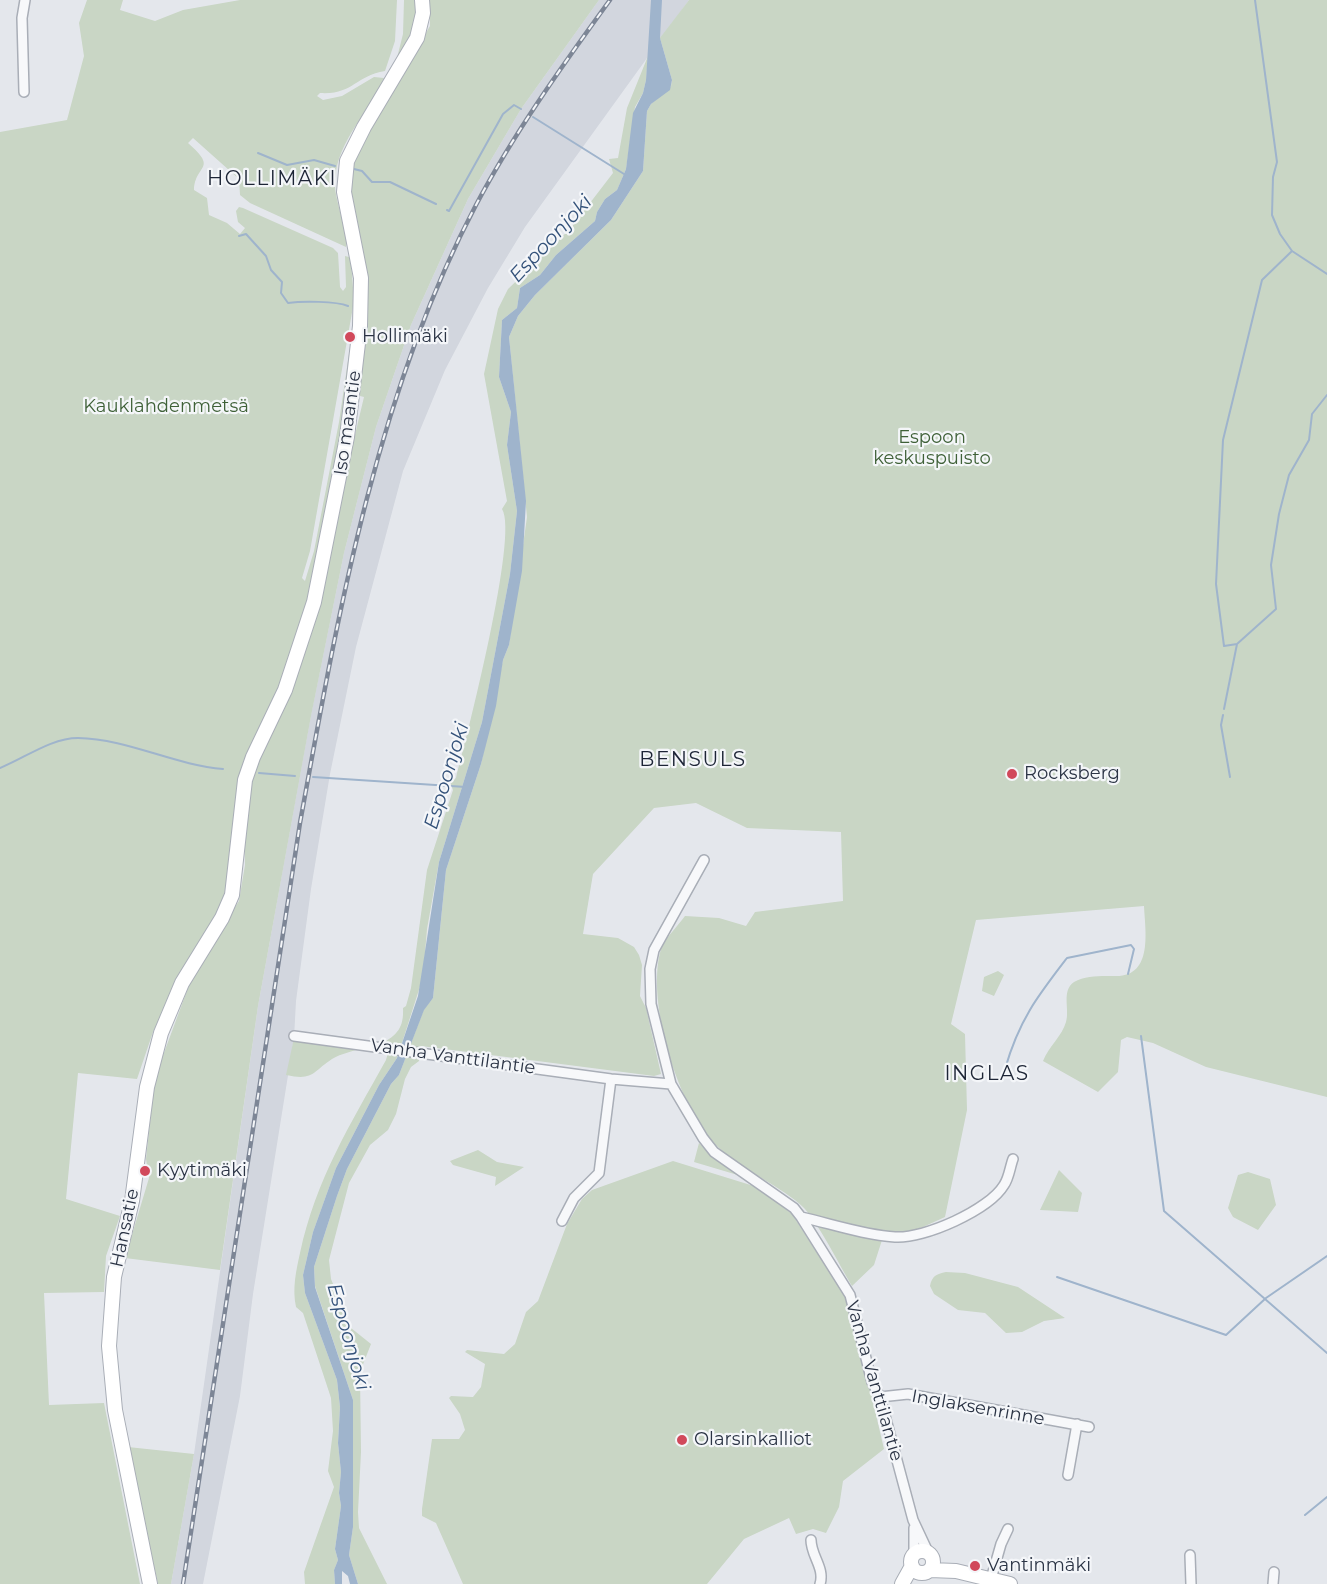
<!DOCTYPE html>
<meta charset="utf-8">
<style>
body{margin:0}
canvas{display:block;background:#e4e7ec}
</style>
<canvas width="1327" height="1584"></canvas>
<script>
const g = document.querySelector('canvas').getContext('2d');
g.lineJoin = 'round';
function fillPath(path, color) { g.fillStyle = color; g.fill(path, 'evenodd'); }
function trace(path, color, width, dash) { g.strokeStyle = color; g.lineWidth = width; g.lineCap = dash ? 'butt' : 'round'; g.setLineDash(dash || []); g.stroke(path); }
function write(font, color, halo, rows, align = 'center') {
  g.font = font + ' Montserrat,sans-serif'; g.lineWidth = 4.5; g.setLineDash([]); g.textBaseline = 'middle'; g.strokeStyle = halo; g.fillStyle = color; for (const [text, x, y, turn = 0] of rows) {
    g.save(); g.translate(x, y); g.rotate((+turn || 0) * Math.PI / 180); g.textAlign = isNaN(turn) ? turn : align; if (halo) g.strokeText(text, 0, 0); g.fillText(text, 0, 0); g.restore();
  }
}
fillPath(new Path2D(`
 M599,0H689L525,227L488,288L445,370L403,471L356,647L330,774L311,889L296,1001L294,1038L253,1294L240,1396L203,1584H171L194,1454L258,1006L311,715L344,553L376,427L411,325L468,199L521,109Z`), '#d2d6de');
fillPath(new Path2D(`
 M87,0H123L120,10L155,21L183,10L240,0H397L395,41L385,71C355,76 353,95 320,93L317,96L323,100L342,96L374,77L384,78C370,112 338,139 335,179C333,199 349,232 346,247L250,203L240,195L239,179L193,138L188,143C219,170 195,164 194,190L207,198L209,215L227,223L240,234L245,228L238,222L236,211L239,207L243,208L333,248L338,253L340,287L343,291L346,287L345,256L349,257L351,262L354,301L310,551L302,578L305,581L314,551L339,422L350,347L344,430L320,551L297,642L271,711L254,740L232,881L219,913L196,947L153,1032L137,1079L78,1073L66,1199L120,1216L106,1256L104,1292L44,1293L49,1405L104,1403L140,1584H0V132L67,120L84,56L79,23Z
 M404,0H416L419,20L395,66L403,34Z
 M430,0H599L521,109L468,199L411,325L376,427L344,553L311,716L258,1006L220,1270L125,1258L149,1178L146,1159L155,1077L198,961L239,901L245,865L244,815L248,796L258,763L288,693L351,442L354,439L364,397L360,396C359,376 363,356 362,336C359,280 338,201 357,149L430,26Z
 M689,0H1327V1097L1206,1067L1153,1043L1127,1037L1121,1040L1118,1072L1098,1092L1043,1061C1049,1046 1062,1036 1066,1022C1070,1009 1061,991 1074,982C1086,975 1103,976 1115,976C1154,977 1145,930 1144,906L976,920L951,1024L965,1034L967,1110L945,1217L923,1227L882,1240L874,1265L852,1286C840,1266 819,1224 804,1208C783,1187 743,1171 719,1148C679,1111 645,1002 661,949C665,938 678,926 685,916L719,918L746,926L755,912L843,901L841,832L747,828L696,803L654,808L593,874L583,934L618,938L634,947L639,955L642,965L640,996L646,1008L661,1074L654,1076L421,1046L419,1061L411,1067L405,1079L396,1114L388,1130L370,1145L349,1183L329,1260L331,1279L351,1328L371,1344L360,1372L361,1452L358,1512L359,1528L387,1584H358L349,1555L353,1527V1400L315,1286L314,1267L337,1196L347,1169L391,1084L399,1075L424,1009L433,998L446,870L481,764L503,660L509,645L527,517L509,337L518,316L535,295L611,220L643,171L647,111L651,104L671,86L672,80L660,38Z
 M648,56L646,80L643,93L635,107L626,169L617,190L605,199L597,212L595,221L556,255L540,275L520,288L517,308L502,320L499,377L511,412L507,445L517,511L510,574L482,722L439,862L427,929L423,977L401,1046L381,1044C397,1035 404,1028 403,1008L406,1006L411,988L427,870L453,790L450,782L456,778C466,739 519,535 502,509L507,501L484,374L498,309L508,289L570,229L613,173L609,159L618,158L627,108Z
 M998,971L1004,975L994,996L982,991L984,977Z
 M294,1038L363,1047C352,1052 342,1053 332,1059C312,1072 314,1081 286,1075Z
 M389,1049L397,1053V1058L379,1085L336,1168L313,1232L303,1275L305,1293L337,1380L340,1407L338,1443L341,1472L339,1493L341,1506L335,1549L338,1560L334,1570L335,1584H305L304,1572L334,1487L328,1471L333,1431L331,1398L303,1313L296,1307C292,1289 296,1271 300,1253C316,1179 350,1125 386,1060Z
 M699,1143L710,1155L741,1176L694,1162Z
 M478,1150L497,1162L524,1167L495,1186L496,1177L453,1165L450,1161Z
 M673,1161L757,1187L792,1214L846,1298L852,1312L884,1449L843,1481L839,1507L826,1533L813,1529L796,1534L789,1518L744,1539L707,1584H463L436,1523L422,1516V1509L432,1439H459L465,1430L460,1414L449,1398L451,1396L473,1397L481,1387L485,1364L465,1352L467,1350L504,1354L515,1344L526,1312L538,1301L567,1224L582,1199L592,1190Z
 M1059,1170L1082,1193L1078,1212L1040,1210Z
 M1248,1172L1270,1179L1276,1205L1258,1230L1233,1217L1228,1208L1238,1175Z
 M946,1272L965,1273L1018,1287L1065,1318L1044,1321L1022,1332L1006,1333L985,1313L958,1310L934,1294L930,1286C932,1276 936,1274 946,1272Z
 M128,1447L194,1454L171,1584H158Z`), '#c9d6c5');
fillPath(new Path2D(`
 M651,0H662L660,38L672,80L670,90L651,104L647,111L643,171L611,220L535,295L518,316L509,337L526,501L522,571L509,645L503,660L496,706L481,764L446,870L433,998L424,1010L399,1075L391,1084L347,1169L337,1196L314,1267L315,1287L353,1400V1527L349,1555L358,1584H350L348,1576L342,1571V1584H335L334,1570L338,1560L335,1549L341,1506L339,1493L341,1472L338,1443L340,1407L337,1380L305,1293L303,1275L313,1232L336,1168L379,1085L397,1058L418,996L439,862L482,722L510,574L517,511L507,445L511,412L499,377L502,320L517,308L520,288L540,275L556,255L595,221L597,212L605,199L617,190L626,169L633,113L643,93L646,80Z`), '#9fb4cc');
trace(new Path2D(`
 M1255,0L1277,162L1273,177L1272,215L1280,234L1292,251L1327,274
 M533,117L624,174
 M258,153L287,165L314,160L335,166
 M350,168L362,171L372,182H390L436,204
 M447,210L449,211L503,114L514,105L521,109
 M239,236L246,234L266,256L271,270L282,282L281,293L288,303C302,301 336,301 348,306
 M1292,251L1262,280L1223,440L1216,584L1224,646L1237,644L1276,609L1271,565L1279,514L1289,475L1309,440L1312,414L1327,395
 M1224,709L1237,644
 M1223,715L1221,725L1230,777
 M0,768C25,758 51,738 78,738C128,739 174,765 223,769
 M259,773L295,776
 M313,777L466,787
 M1141,1036L1164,1211L1327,1353
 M1005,1069C1019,1020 1037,997 1067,958L1131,945L1134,949L1128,974
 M1057,1277L1226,1335L1266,1298L1327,1256
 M1305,1515L1327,1497`), '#9fb4cc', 2);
const street = new Path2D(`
 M24,92L22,18L25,0
 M704,860L654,950L650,969L651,1004L671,1084L703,1138L714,1152L794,1208L801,1217L850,1295L872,1382L880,1397L913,1520L928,1552
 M294,1036L611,1079L671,1084
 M801,1217C832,1224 864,1235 895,1237C924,1239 989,1210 1004,1185C1009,1178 1010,1167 1013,1159
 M562,1221L574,1198L599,1173L611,1079
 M880,1397L908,1394L1089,1427
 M1068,1475L1077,1424
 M914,1528V1554
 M811,1540C811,1556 825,1568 820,1584
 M1190,1555L1191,1584
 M991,1579L1001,1544L1008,1529
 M1273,1584L1274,1572`);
const secondary = new Path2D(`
 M911 1562a11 11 0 1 1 22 0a11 11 0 1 1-22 0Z
 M930,1570L956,1571L1010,1584
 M150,1584L115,1410L109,1346L114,1277L132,1201L147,1087L161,1033L182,983L222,918L232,895L245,780L253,757L285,690L314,602L347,437L360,326L361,278L344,192L347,161L364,127L417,38L423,13L422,0
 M902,1584L912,1566`);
trace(street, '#a9aeb7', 12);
trace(secondary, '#a9aeb7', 16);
trace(street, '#f7f8fa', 9);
trace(secondary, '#fff', 14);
const rail = new Path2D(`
 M183,1584L300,823C338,614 376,395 476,205C514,133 562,66 610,0`);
trace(rail, '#7d8696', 4.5);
trace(rail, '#f4f6f9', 2, [7]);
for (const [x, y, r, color] of [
 [350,337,6,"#d1495b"],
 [1012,774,6,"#d1495b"],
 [145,1171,6,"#d1495b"],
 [682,1440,6,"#d1495b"],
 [975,1566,6,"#d1495b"]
]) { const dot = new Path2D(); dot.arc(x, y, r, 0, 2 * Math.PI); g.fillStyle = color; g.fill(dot); trace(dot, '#f4f6f9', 2); }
write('18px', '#2b3445', '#f4f6f9', [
 ["Hollimäki",362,337],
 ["Rocksberg",1024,774],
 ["Kyytimäki",157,1171],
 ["Olarsinkalliot",694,1440],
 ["Vantinmäki",987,1566]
], 'left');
write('18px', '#3f6138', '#f4f6f9', [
 ["Kauklahdenmetsä",166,407],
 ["Espoon",932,438],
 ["keskuspuisto",932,459]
]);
write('18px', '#2b3445', '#f4f6f9', [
 ["Iso maantie",348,423,-82],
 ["Vanha Vanttilantie",453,1057,8],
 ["Hansatie",125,1228,-78],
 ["Vanha Vanttilantie",874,1381,74],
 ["Inglaksenrinne",978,1408,10]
]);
g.letterSpacing = '1.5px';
write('20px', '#1d2536', '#f4f6f9', [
 ["HOLLIMÄKI",272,179],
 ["BENSULS",693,760],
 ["INGLAS",987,1074]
]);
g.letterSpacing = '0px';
write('italic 20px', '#34527a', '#f4f6f9', [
 ["Espoonjoki",551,239,-47],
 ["Espoonjoki",447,776,-73],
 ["Espoonjoki",348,1337,74]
]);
</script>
